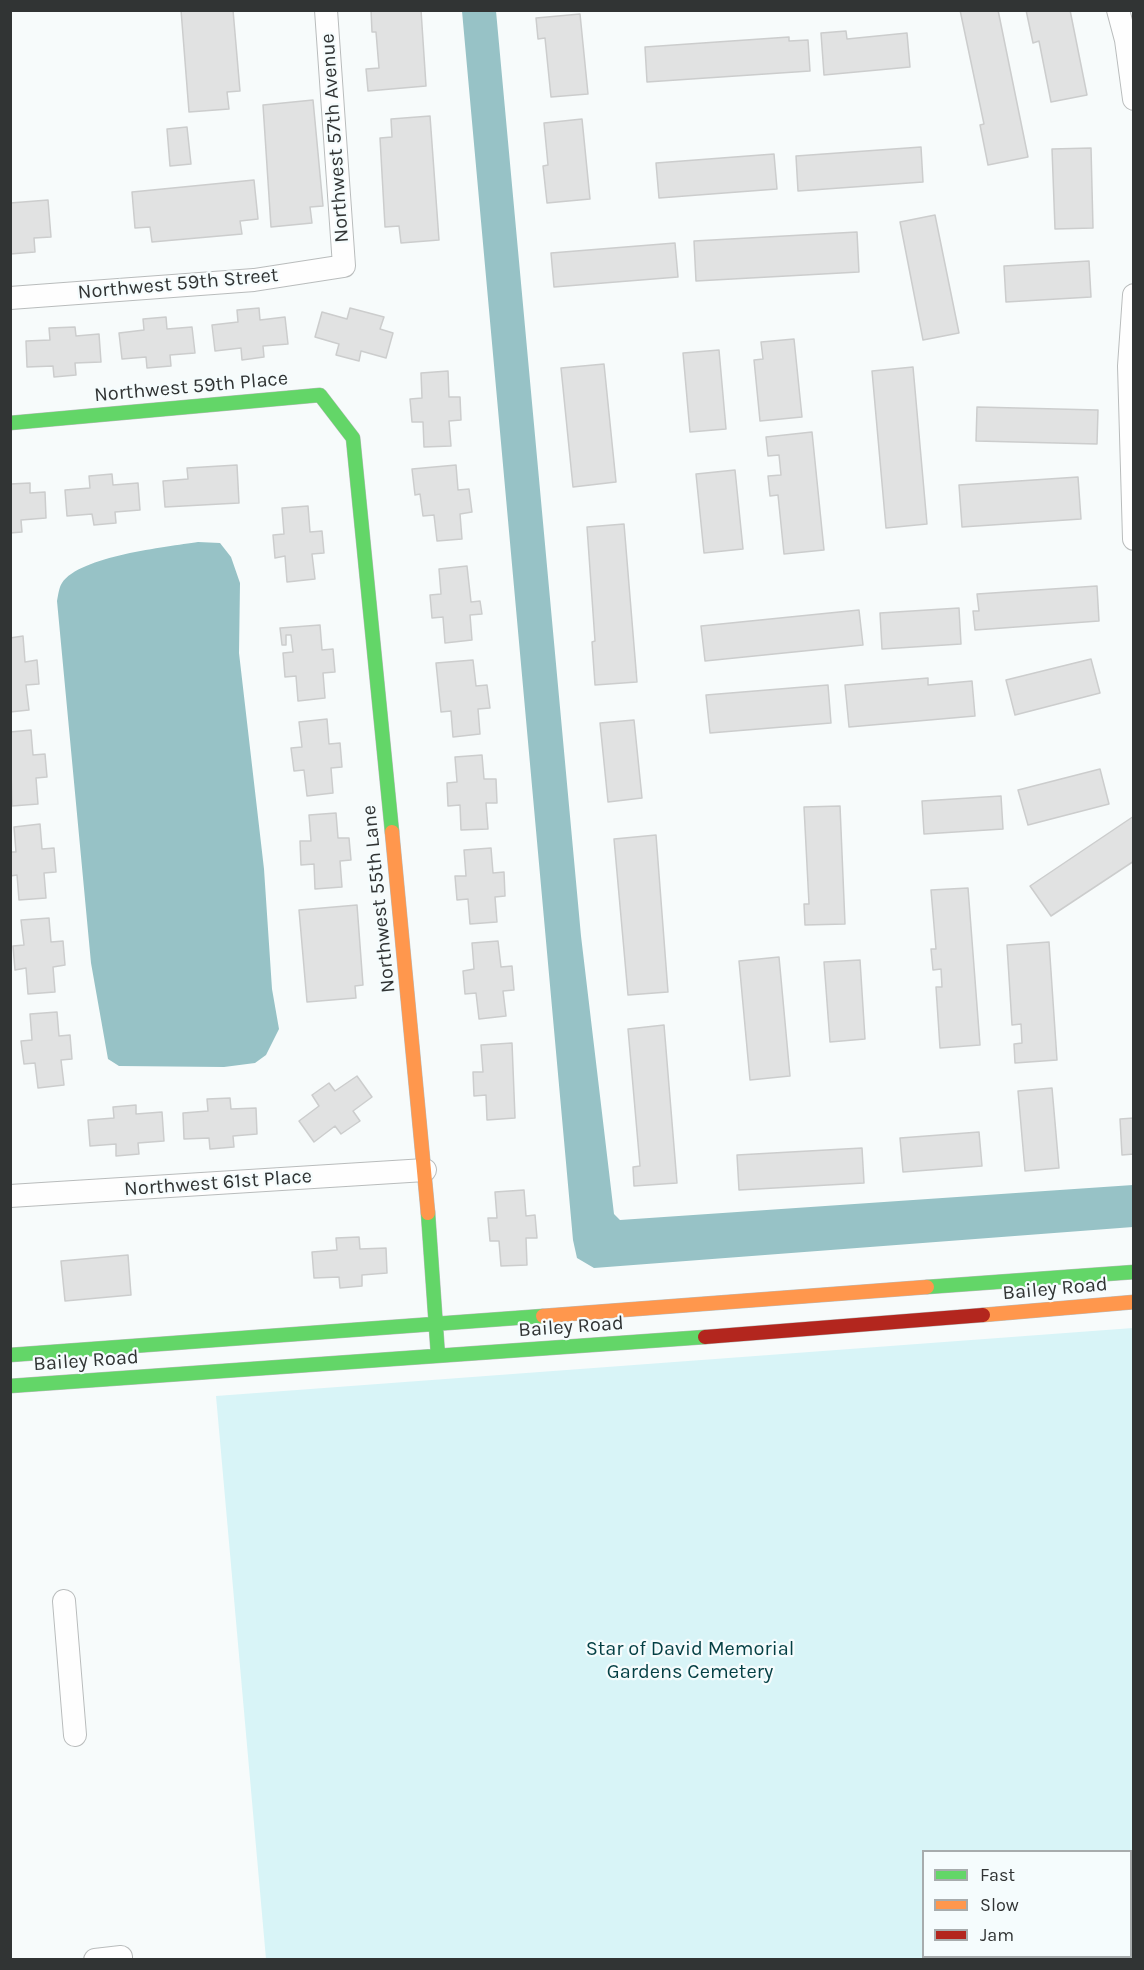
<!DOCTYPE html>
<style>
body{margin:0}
#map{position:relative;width:1144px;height:1970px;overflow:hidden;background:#f7fbfb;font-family:Karla,sans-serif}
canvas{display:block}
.frame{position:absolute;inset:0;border:12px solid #313434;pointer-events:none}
.legend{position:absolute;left:922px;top:1850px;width:210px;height:108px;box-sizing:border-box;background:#f5fcfd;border:2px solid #a7acad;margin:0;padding:8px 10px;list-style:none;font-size:18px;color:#313434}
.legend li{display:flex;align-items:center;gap:12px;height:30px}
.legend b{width:30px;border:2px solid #a7acad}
</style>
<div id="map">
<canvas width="1144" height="1970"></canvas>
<div class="frame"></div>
<ul class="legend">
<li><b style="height:8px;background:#63d668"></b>Fast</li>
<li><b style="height:8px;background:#ff974d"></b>Slow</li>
<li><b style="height:8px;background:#b3261e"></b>Jam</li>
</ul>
</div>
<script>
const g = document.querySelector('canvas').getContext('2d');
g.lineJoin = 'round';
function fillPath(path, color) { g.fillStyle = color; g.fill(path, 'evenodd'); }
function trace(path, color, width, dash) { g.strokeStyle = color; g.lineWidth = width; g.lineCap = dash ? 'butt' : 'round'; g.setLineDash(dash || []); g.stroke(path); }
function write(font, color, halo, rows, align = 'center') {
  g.font = font + ' Karla,sans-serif'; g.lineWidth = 4.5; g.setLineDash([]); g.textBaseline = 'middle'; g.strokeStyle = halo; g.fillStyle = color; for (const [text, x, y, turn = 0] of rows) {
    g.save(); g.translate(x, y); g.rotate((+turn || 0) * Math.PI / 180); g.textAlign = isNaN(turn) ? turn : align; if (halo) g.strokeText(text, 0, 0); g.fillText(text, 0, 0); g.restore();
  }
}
fillPath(new Path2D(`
 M1133,1328V1959H266L216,1396ZM924,1852H1130V1956H924Z`), '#d8f4f7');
fillPath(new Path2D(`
 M462,11H496L581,936L614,1214L620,1220L1133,1185V1227L594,1268L577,1258L573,1240Z
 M198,542L220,543L231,557L240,583L239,653L264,869L272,989L279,1029L266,1055L255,1063L224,1067L119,1066L108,1059L91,963L57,601C58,596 59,587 62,583C80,556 166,547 198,542Z`), '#97c2c6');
const building = new Path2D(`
 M181,10H233L240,91L227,92L229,109L189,112Z
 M371,10H421L426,86L368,91L366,69L379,68L376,32H372Z
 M960,10H998L1028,157L988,165L980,125L984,124Z
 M1026,10H1070L1087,95L1051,102L1039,41L1033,43Z
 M580,14L588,94L551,97L545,38L538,39L536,18Z
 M846,31L847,39L907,33L910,67L824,75L821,33Z
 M789,37V41L808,40L810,71L647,82L645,47Z
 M313,100L323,206L310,207L312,223L271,227L263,105Z
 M430,116L439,240L401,243L399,226L385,227L380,138L392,137L391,119Z
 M582,119L590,199L547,203L543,166L548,165L544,123Z
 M187,127L191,164L170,166L167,129Z
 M921,147L923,182L798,191L796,156Z
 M1091,148L1093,228L1055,229L1052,149Z
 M774,154L777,189L659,198L656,163Z
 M254,180L258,219L240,221L242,234L152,242L150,227L135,228L132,192Z
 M48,200L51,237L34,238L35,252L10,254V203Z
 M935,215L959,333L923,340L900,222Z
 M857,232L859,272L696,281L694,241Z
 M675,243L678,277L554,287L551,253Z
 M1089,261L1091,297L1006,302L1004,266Z
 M259,308L260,320L285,317L288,344L263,346L264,357L242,360L241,348L215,351L212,325L238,322L237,310Z
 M350,308L384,317L380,329L393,333L386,358L361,351L359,361L336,355L339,344L315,337L322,312L347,319Z
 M166,317L167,329L192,327L195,353L170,355L171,366L147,368L146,357L122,359L119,333L144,330L143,319Z
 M75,327L76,336L99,334L101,362L75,363L76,375L54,377L53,366L27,367L26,341L50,340L49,328Z
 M794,339L802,417L760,421L754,360L763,359L761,342Z
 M719,350L726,429L690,432L683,353Z
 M604,364L616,482L573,487L561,368Z
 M913,367L927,524L886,528L872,371Z
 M448,371L449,397H460L461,420L449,421L451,446L424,447L423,422H412L410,399L422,398L421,373Z
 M977,407L1098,410L1097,444L976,441Z
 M812,432L824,550L784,554L778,495L770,496L768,476L781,475L779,455L768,456L766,437Z
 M237,465L239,503L165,507L163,481L188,479L187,468Z
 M456,465L458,490L469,489L472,512L460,514L462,539L437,541L434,515L423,516L420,494L415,495L412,469Z
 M735,470L743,549L704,553L696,474Z
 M112,474L113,485L138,483L140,510L115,512L116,523L94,525L92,514L67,516L65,490L90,488L89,476Z
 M1078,477L1081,519L962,527L959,485Z
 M30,483V493L45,492L46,518L21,520L22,532L10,533V484Z
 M308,506L310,532L322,531L324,553L312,554L315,579L287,582L285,556L275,558L273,535L284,534L282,508Z
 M624,524L637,682L595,685L592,642L595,641L587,527Z
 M467,566L471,602L480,601L482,614L470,615L472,640L445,643L443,617L432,618L430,595L441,594L439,569Z
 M1097,586L1099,621L975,630L973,611H979L977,594Z
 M959,608L961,644L882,649L880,613Z
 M859,610L863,645L705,661L701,626Z
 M320,625L322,650L333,649L335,672L323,673L325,698L298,701L296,676L285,677L283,653L293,652L291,635H286V645H282L280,628Z
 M23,636L25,662L37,660L39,684L26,685L29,710L10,712V638Z
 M1091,659L1100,693L1015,715L1006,680Z
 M473,660L476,686L487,685L490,708L478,709L480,734L453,737L451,711L441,712L436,663Z
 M928,678V685L972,681L975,716L849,727L845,685Z
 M828,685L831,723L710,733L706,695Z
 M327,719L329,744L340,743L342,767L331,768L333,793L307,796L304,770L294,771L291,748L302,747L299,722Z
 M634,720L642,798L608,802L600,723Z
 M31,730L33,755L45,754L47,777L36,778L38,804L12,806L10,732Z
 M482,755L484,779H496L497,803H486L488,829L461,830L460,805L448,806L447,783L457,782L455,757Z
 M1100,769L1109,804L1028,825L1018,790Z
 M1001,796L1003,829L924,834L922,801Z
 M840,806L845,924L805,925L804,904H809L804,807Z
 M336,813L338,838H349L351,860L340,861L342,887L315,889L314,864L301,865L300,841H311L309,815Z
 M1134,816V861L1051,916L1030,886Z
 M40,824L42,849L54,848L56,872L44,873L46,898L19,900L17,875L10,876V852H16L14,827Z
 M656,835L668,992L628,995L614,839Z
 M491,848L493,873L504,872L505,896L495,897L497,922L470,924L468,899L457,900L455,876H466L464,850Z
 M968,888L980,1045L940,1048L936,987H942L941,969L933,970L931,949H936L931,890Z
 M357,905L363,985L355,986L356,998L307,1002L299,910Z
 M49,918L51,942L63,941L65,965L53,967L55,992L28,994L26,968L15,970L13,946L24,945L21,920Z
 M498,941L501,967L512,966L514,990L503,991L506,1016L479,1019L476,993L465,994L463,971L474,969L472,943Z
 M1049,942L1057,1060L1015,1063L1014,1044L1022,1043L1021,1024L1012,1025L1007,945Z
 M779,957L790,1076L750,1080L739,961Z
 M860,960L865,1039L830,1042L824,962Z
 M57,1012L59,1036L70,1035L72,1059L61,1060L64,1085L38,1088L35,1063L24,1064L21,1041L32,1040L30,1014Z
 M664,1025L677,1183L634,1186L633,1167L640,1166L628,1029Z
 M512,1043L515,1118L487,1120L486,1095L474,1096L473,1072H483L481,1045Z
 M357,1076L372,1097L353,1111L360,1121L341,1134L335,1126L314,1142L299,1121L319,1106L312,1095L329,1083L335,1091Z
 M1052,1088L1059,1168L1025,1171L1018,1091Z
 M230,1098L231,1109L256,1108L257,1134L233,1136L234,1147L210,1149L209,1138L184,1139L183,1113L208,1111L207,1099Z
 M136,1105V1114L162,1112L164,1141L138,1143L139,1154L116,1156V1144L90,1146L88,1120L114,1118L113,1107Z
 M1134,1118V1154L1122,1155L1120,1119Z
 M979,1132L982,1166L903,1172L900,1138Z
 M862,1148L864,1183L739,1190L737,1155Z
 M524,1190L526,1216L535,1215L537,1238H526L527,1265L501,1266L499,1241H490L488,1218H497L495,1192Z
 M359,1237L360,1249L386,1248L387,1273L362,1275V1286L340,1288L339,1277L314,1278L312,1252L337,1250L336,1238Z
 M128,1255L131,1295L65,1301L61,1261Z`);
fillPath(building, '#e1e2e2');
trace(building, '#cccdcd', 1.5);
const street = new Path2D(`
 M1118,10L1126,40L1134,99
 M1134,295L1129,366L1134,539
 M10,298L254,280L344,266L326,10
 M10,1196L425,1170
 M64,1601L75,1735
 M95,1960L121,1957V1960`);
const fast = new Path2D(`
 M10,423L320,395L353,438L392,832
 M428,1213L438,1356
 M927,1287L1134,1272
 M10,1355L543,1316
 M10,1386L705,1337`);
const slow = new Path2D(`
 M392,832L428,1213
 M983,1315L1134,1302
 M543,1316L927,1287`);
const jam = new Path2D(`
 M705,1337L983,1315`);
trace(street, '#b9bcbc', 24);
trace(fast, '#b9bcbc', 15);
trace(slow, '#b9bcbc', 15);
trace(jam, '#b9bcbc', 15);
trace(street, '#fefefe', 22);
trace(fast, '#63d668', 14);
trace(slow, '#ff974d', 14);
trace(jam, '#b3261e', 14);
write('20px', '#313434', '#f5fcfd', [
 ["Northwest 57th Avenue",335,138,-94],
 ["Northwest 59th Street",178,284,-5],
 ["Northwest 59th Place",191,387,-5],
 ["Northwest 55th Lane",379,899,-96],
 ["Northwest 61st Place",218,1183,-4],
 ["Bailey Road",1055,1289,-5],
 ["Bailey Road",571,1327,-4],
 ["Bailey Road",86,1361,-4]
]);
write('20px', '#033f44', '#f5fcfd', [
 ["Star of David Memorial",690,1649],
 ["Gardens Cemetery",690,1672]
]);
</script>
